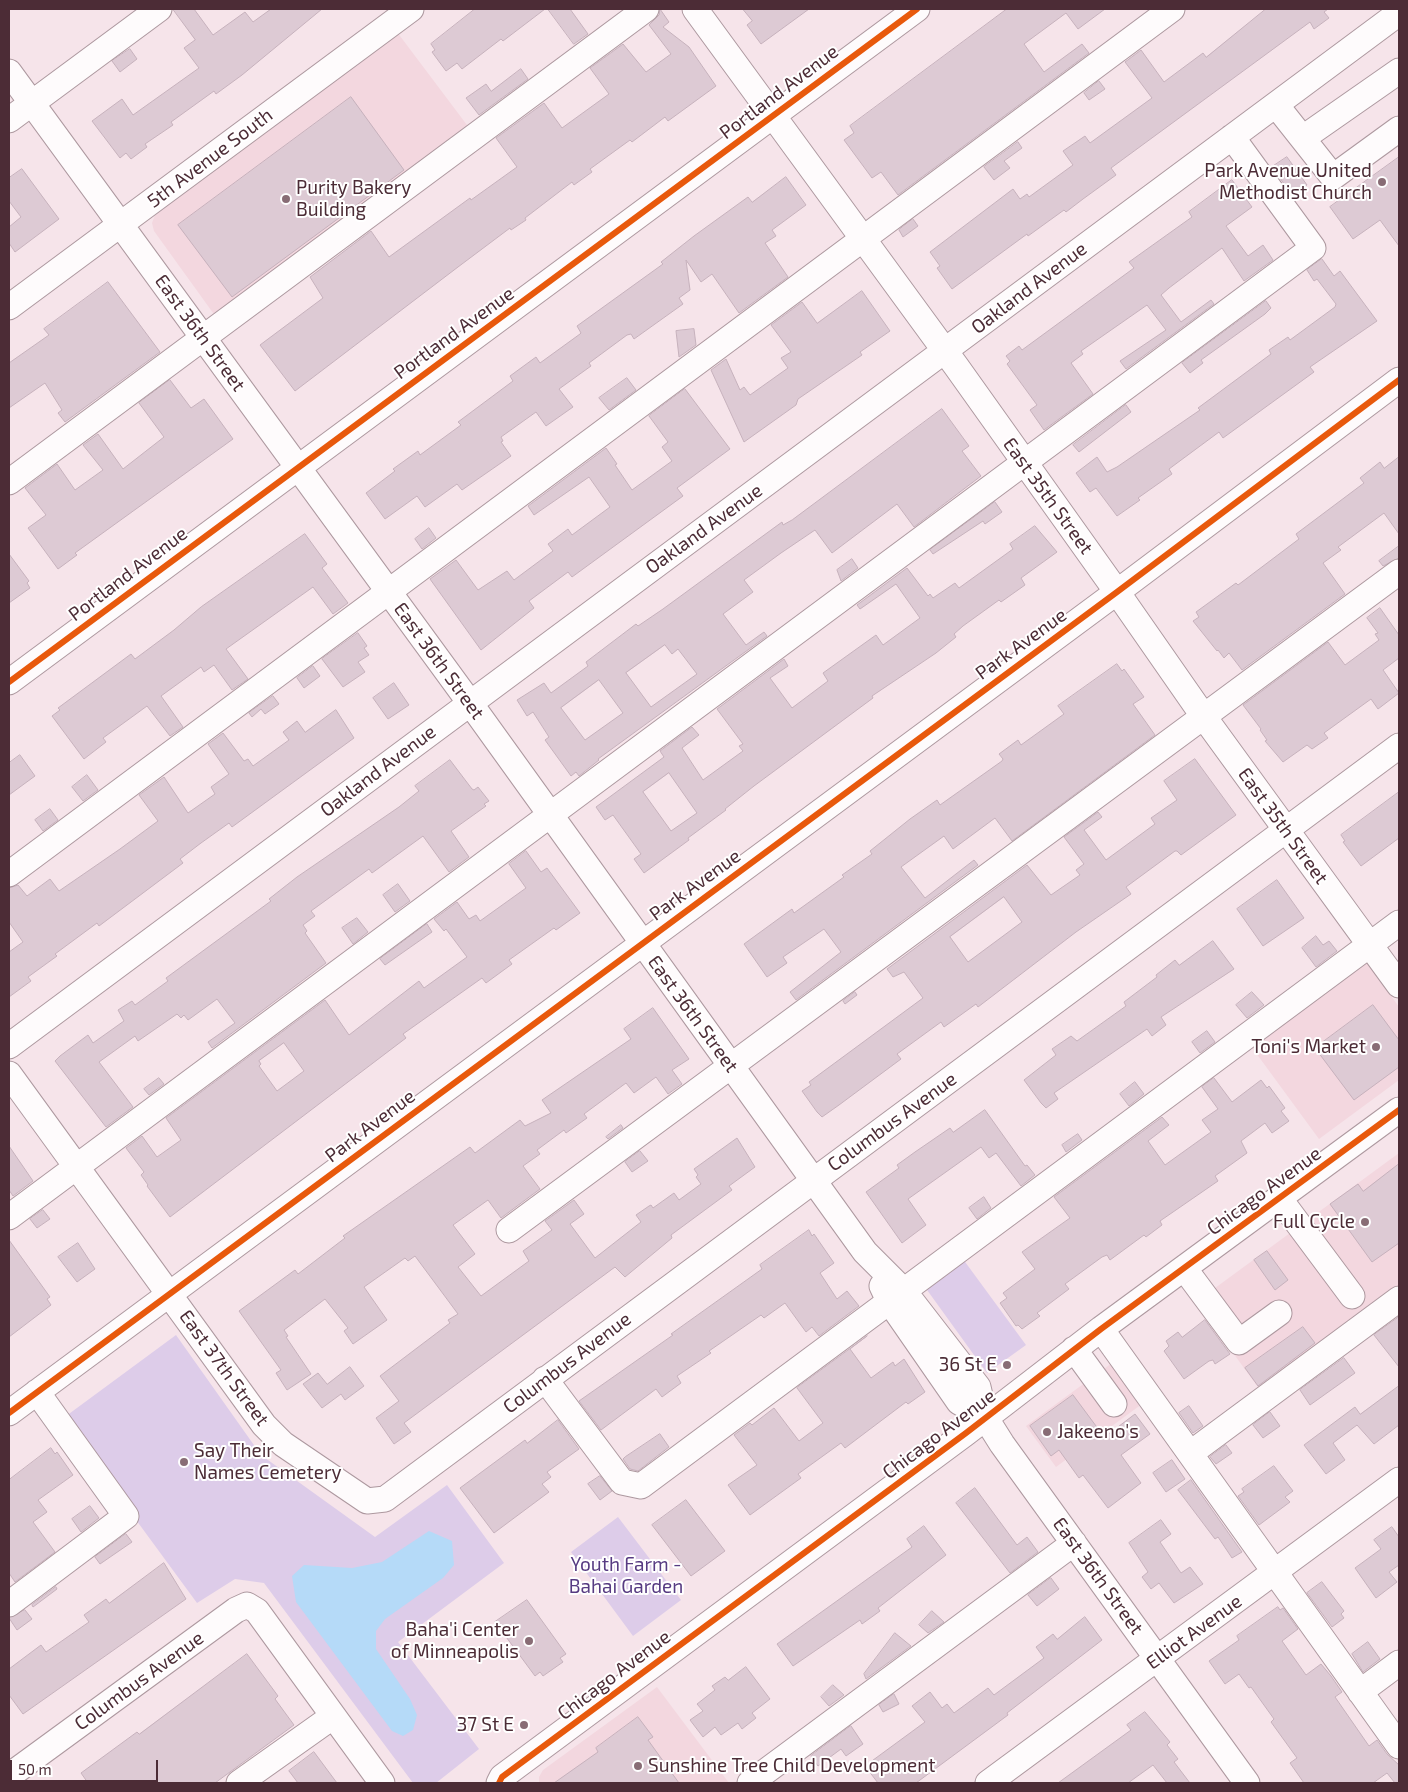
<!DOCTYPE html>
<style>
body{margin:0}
#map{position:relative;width:1408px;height:1792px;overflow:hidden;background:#f6e4ea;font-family:"Exo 2",sans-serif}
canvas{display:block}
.frame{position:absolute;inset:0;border:10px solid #4c2c36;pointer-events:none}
.scale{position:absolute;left:10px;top:1760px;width:148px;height:22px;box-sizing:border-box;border:2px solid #4c2c36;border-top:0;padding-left:6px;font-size:15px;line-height:18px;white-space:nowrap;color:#4c2c36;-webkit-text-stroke:4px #fff;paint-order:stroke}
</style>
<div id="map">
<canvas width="1408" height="1792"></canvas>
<div class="frame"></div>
<div class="scale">50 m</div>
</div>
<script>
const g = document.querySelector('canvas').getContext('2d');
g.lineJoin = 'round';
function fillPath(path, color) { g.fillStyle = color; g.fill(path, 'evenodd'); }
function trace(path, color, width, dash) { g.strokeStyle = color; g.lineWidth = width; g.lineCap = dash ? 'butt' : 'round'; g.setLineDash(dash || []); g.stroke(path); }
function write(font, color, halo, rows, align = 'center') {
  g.font = font + ' "Exo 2",sans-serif'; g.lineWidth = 4; g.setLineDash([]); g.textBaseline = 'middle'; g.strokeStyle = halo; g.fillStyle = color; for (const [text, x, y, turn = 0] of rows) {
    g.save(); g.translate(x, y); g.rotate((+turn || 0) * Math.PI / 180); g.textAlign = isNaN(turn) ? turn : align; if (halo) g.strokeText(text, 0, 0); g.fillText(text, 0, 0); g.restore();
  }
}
fillPath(new Path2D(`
 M397,32L473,133L221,324L154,231L152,223L155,215Z
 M1360,952L1399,1007V1080L1319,1139L1245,1038Z
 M1399,1153V1305L1268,1401L1196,1302Z
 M1127,1352L1157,1393L1056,1467L1026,1426Z
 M657,1687L729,1783H539V1777L543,1770Z`), '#f3d7df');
fillPath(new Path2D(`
 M960,1255L1026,1345L987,1373L922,1283Z
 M176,1335L261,1455L375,1537L447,1485L504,1563L398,1642L479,1749L436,1783H413L264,1583L235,1579L197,1603L62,1419Z
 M618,1517L681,1600L633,1636L571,1552Z`), '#ddcce9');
fillPath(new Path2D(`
 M429,1531L452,1541L454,1565L443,1578L385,1619L376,1631V1649L410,1699L417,1715L413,1730L403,1736L392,1731L296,1602L292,1576L304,1565L352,1568L382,1562Z`), '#b5daf8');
const building = new Path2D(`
 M173,9H194L213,35L245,12L253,22L271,9H322L242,75L216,94L214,91L171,122L173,125L145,144L147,147L131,159L126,153L120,158L92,121L122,99L133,115L199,68L184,48L195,40Z
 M475,9H545L503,41L501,39L462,69L457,63L446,71L432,52L435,50L431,44Z
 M548,9H570L588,34L574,44Z
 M660,9L669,22L663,27L689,47L716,86L668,121L665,117L632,142L630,140L590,169L592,172L574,185L572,182L525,218L526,220L511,230L510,228L458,267L295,391L260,345L323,298L310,277L371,231L389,257L470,198L471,200L517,167L496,138L544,103L562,128L609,94L590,68L623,44L646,72L671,54L649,25L659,15Z
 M743,9H809L761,44L747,25L752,21Z
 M1007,9H1105L1078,29L1066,13L1024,44L1044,72L1082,44L1089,53L898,195L881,172L872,178L844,140L854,133L850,126Z
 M1266,9H1328L1324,12L1329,18L1314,29L1310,22L1111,168L1116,175L1083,199L1066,212L1064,210L1028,236L1027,234L952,289L937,268L940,266L930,252L1013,189L1020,199L1027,194L1029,197L1073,165L1063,151L1085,136L1090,143L1152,98L1125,62L1141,50L1164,82L1203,53L1206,57Z
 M130,49L137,59L120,72L112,61Z
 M521,69L528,79L479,115L466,98L486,84L491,91Z
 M1099,81L1105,89L1089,100L1084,93Z
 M351,97L404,170L232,297L178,225Z
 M1018,142L1022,148L1004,161L1010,168L994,180L984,167Z
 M1287,157L1307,185L1292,195L1272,167Z
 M1399,157V246L1380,220L1353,239L1330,207Z
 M22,169L59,219L15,252L9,243V227L21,217L9,201V178Z
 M786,177L806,205L772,230L776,236L765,243L788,277L739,313L712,274L701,282L686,260L690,290L679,298L683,304L634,339L631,334L627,335L589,363L591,366L559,389L573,407L546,426L536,412L501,437L503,441L501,442L511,456L462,490L457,484L425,507L417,496L385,519L366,493L395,471L393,469L418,451L420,455L461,425L458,422L513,381L510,376L536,357L540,363L580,334L581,333L577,326L663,264L661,262L694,236L748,197L752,202Z
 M1232,180L1252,207L1226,226L1248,256L1263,245L1273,260L1244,281L1222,248L1169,288L1161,295L1181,322L1211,300L1214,304L1126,369L1120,361L1166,330L1147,305L1081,351L1083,354L1071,363L1093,394L1044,430L1030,410L1037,405L1007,364L1010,361L1006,356L1019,346L1022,350L1134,268L1129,262L1192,217L1189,212Z
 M913,219L918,226L903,237L899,230Z
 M1322,259L1334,276L1340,271L1377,321L1310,367L1314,372L1223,438L1219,432L1169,469L1172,474L1138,498L1140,500L1117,516L1096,488L1090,492L1076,473L1097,457L1107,472L1117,467L1200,410L1198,408L1271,354L1269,350L1288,337L1290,340L1335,307L1336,304L1317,279L1314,281L1307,270Z
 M108,282L160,352L65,422L58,413L62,410L45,383L9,408V363L49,335L44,329Z
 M862,291L890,331L860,352L862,355L798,399L796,405L744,442L711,370L726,359L740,390L744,387L750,395L788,368L781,358L791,352L771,325L802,302L817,323Z
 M1266,301L1271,308L1265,314L1201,360L1203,363L1190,373L1182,363Z
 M694,329L696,345L679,357L676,331Z
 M627,378L636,390L609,410L599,398Z
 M170,380L191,408L204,399L233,439L75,553L77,555L58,569L28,528L46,515L25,488L57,464L75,490L103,470L83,445L98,434L123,469L164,437L139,403Z
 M685,389L730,449L677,488L683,496L572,577L568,572L529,601L534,608L481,650L430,579L456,560L478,590L507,571L514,580L553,551L548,544L568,529L572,535L610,507L589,477L534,515L528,506L606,448L617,464L615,465L632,490L672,461L662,447L668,442L649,416Z
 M1126,405L1131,412L1079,452L1073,445Z
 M942,409L969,446L962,451L981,476L914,527L897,504L832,553L815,530L781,553L744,580L753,592L723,614L746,645L764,632L767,636L598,759L599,760L579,776L576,772L571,776L545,740L549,737L533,712L527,716L517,700L544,683L551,693L588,666L586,662L636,624L638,626L663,609L782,522L783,525L792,520ZM665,645L672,654L678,649L697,674L651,707L626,673ZM599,680L623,713L585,740L561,708Z
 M1399,457V534L1384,513L1338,547L1341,550L1323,563L1345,594L1242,670L1229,653L1224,658L1218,650L1217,651L1193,621L1199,617L1196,612L1236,583L1238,585L1299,539L1296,534L1364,483L1360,478L1380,462L1384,468Z
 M995,502L1002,512L985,524L983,521L933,554L930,550Z
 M1035,526L1057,552L1021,578L1025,585L1001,602L999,600L963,626L954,634L956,637L936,653L872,696L873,698L754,786L725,809L726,810L688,838L689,840L644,873L634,859L641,854L613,815L605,820L596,807L664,757L660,751L692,727L699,735L682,748L703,780L743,751L739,746L743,744L717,709L784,659L788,666L770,678L792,708L828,681L823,673L876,635L883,645L920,618L896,584L860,609L857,605L907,568L928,596L930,594L933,598L955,583L959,588L1013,549L1010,544ZM669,773L697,813L671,831L643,792Z
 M429,528L436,538L422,549L415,539Z
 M305,534L327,564L322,568L348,603L333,614L313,587L226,649L248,679L232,690L214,665L204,672L201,667L161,696L183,727L170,736L147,706L103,738L106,742L84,759L52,716L60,710L58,708L131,654L135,659L174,630L201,607Z
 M1399,546V558L1383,566L1379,561Z
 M9,554L29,581L27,583L30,588L9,603Z
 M852,559L858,568L841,581L837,570Z
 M1380,608L1399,635V658L1383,670L1399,693L1378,709L1371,699L1324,733L1328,738L1312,749L1307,745L1283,762L1265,741L1267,740L1260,730L1261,729L1243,705L1328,642L1345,665L1379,640L1375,634L1378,633L1367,618Z
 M358,633L367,646L364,648L369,655L358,662L365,672L343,687L322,659Z
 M1117,664L1122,671L1124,669L1144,697L1133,704L1155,735L1012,841L995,818L953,849L944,836L901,867L925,898L974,860L978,865L796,1000L790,992L841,952L824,929L783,957L787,963L767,977L744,944L792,909L794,913L844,877L842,875L872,854L870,851L910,819L937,800L940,805L1002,761L1003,759L999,754L1018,740L1021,745L1064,714L1058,706Z
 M313,666L320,676L304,688L297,678Z
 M394,683L409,705L388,719L373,698Z
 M273,696L279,704L265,714L261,709L252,717L249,713Z
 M336,710L354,738L232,827L229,823L201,843L180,859L183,863L99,926L97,923L55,954L57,956L28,977L31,981L9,997V952L23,942L9,922V888L18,885L27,896L50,879L59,891L120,849L158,821L139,795L164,777L188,813L215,794L211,787L229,774L208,744L223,733L244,761L248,759L253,766L289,740L283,732L297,721L305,732Z
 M20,755L35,776L9,795V763Z
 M1195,759L1236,815L1181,855L1177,851H1175L1126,887L1131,894L1076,932L978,1007L976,1004L944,1027L941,1022L897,1054L901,1059L839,1105L822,1117L817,1112L802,1091L811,1085L809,1082L923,998L904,972L893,977L887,969L1027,865L1051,895L1080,875L1076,870L1084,864L1064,837L1098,812L1102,817L1084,830L1106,860L1155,824L1151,818L1177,800L1164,781ZM1004,897L1022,922L968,962L950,937Z
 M450,760L472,789L474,790L478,787L489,801L484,804L486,806L451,831L469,857L449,872L423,836L372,873L369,869L311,911L315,916L303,925L307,931L305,933L326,963L212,1048L208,1042L235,1023L217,999L188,1020L184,1015L181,1018L177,1014L138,1041L135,1036L99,1062L133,1107L106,1127L55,1061L60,1056L88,1035L93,1043L124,1021L118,1010L132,1001L135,1005L168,981L166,978L271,901L269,899L297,877L399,807L419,791L415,786Z
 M87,775L98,790L83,801L72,787Z
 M1399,792V838L1361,866L1343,842L1345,841L1341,835Z
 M50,809L58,820L43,831L35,820Z
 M526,851L541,872L547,868L580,913L556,930L554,928L509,960L512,964L486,983L482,978L403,1034L406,1038L170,1217L147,1186L148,1185L141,1175L144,1172L126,1148L142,1136L157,1157L181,1140L166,1118L325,1000L349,1035L419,981L424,988L467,957L446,929L444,931L434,919L457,902L469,919L476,915L480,921L526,888L509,864ZM284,1043L304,1071L277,1091L259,1066L261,1064L259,1061Z
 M1277,880L1304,918L1263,946L1237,909Z
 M398,884L410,901L395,912L383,895Z
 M357,918L368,932L353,944L342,928Z
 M427,924L432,932L385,965L380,959Z
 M1316,936L1323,945L1329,941L1337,951L1316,967L1302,948Z
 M1213,941L1234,969L1161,1017L1166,1025L1152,1036L1147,1029L1054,1093L1058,1099L1046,1108L1041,1103L1024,1080L1056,1055L1052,1049L1071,1036L1077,1041L1126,1006L1124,1002L1157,977L1156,975L1175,960L1179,965Z
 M855,992L857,995L845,1004L843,1001Z
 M1252,992L1264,1005L1247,1018L1236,1005Z
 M1373,1005L1399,1040V1067L1354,1100L1315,1048Z
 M653,1008L689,1059L672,1070L682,1084L668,1094L656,1077L634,1093L626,1083L584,1114L587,1118L566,1133L564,1130L537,1150L540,1154L523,1166L540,1189L501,1218L488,1200L453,1225L475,1254L458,1267L481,1296L529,1261L523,1251L552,1230L545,1221L574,1200L584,1214L570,1224L595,1258L641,1222L636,1215L649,1206L651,1205L653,1208L674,1193L679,1200L701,1184L696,1177L698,1175L694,1169L737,1138L755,1167L729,1186L732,1190L671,1235L672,1238L625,1277L615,1267L404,1423L411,1432L394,1444L376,1418L399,1401L380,1376L450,1323L448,1320L458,1314L415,1256L408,1261L405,1258L364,1287L387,1320L353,1344L344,1331L348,1328L325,1299L284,1330L288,1336L286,1337L311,1374L287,1390L276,1373L281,1370L239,1311L295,1270L298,1274L345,1238L343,1236L470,1147L475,1153L520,1120L525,1126L551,1113L542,1100L631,1039L624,1029Z
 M1207,1031L1215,1042L1200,1053L1192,1042Z
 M159,1078L164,1084L149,1095L144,1089Z
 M1214,1078L1232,1102L1261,1080L1267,1088L1269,1086L1285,1108L1281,1111L1289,1121L1272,1133L1265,1123L1241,1141L1247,1153L1215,1176L1218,1181L1160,1221L1162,1225L1146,1237L1144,1235L1110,1260L1107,1255L1102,1257L1065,1284L1069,1289L1037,1313L1040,1316L1022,1329L1018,1325L1016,1326L1000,1303L1007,1298L1003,1293L1035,1269L1022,1252L1070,1218L1054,1197L1162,1117L1169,1125L1148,1141L1165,1165L1211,1132L1202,1120L1218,1109L1202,1087Z
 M1135,1082L1144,1094L1129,1106L1120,1094Z
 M985,1110L1025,1166L1027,1165L1035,1175L1021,1186L996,1153L989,1158L981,1147L908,1199L926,1225L902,1243L866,1192L899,1168L897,1165L915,1152L950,1128L953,1132Z
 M621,1125L623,1128L608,1139L606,1137Z
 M1078,1134L1082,1140L1066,1152L1062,1145Z
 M9,1146L33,1181L13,1196L9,1190Z
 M640,1151L648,1161L632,1172L625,1162Z
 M1399,1164V1243L1372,1262L1330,1204L1358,1184L1363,1191Z
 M984,1197L991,1208L977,1219L969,1208Z
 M43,1210L50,1219L37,1228L30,1219Z
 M809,1230L812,1236L814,1234L834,1263L820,1273L837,1299L847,1291L859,1306L819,1336L812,1327L806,1332L785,1303L764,1318L761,1315L709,1351L711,1353L677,1376L681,1383L662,1397L656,1389L601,1430L579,1401L673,1335L671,1334L762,1269L760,1265Z
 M9,1240L50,1297L47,1299L51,1305L9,1337Z
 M78,1243L95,1269L77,1282L58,1257Z
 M1267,1251L1288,1280L1275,1290L1254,1260Z
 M1399,1317V1367L1374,1335Z
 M1205,1320L1230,1354L1215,1364L1213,1360L1209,1361L1184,1379L1164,1351L1169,1346L1166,1341L1178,1332L1182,1337Z
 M1303,1327L1315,1343L1258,1386L1245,1368Z
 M867,1336L850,1349L871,1378L893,1362L895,1366L904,1359L925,1392L908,1404L906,1402L845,1448L841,1443L798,1474L801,1478L750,1515L728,1485L757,1465L734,1435L750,1423L752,1425L774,1408L799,1441L823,1423L797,1388Z
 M1344,1358L1355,1373L1310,1405L1300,1390Z
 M350,1367L364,1386L345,1400L341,1394L322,1408L303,1384L318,1373L327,1384Z
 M1399,1386V1425L1374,1444L1357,1425L1333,1443L1345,1460L1326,1474L1304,1445L1355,1407L1360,1414Z
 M1073,1395L1102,1434L1106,1436L1135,1414L1150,1434L1121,1455L1141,1483L1108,1508L1083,1475L1079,1478L1059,1450L1051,1456L1030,1426Z
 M1189,1406L1203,1426L1193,1433L1179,1413Z
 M1270,1412L1280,1426L1263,1438L1253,1425Z
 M558,1420L579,1449L547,1472L551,1477L542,1484L549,1492L494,1533L460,1488L525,1440L527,1443Z
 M660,1434L669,1447L638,1471L630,1469L623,1459L625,1457Z
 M1226,1445L1232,1453L1216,1464L1210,1457Z
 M51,1448L55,1454L57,1452L73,1475L38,1500L47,1512L33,1522L55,1552L15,1582L9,1573V1480Z
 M1172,1460L1185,1479L1166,1492L1153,1473Z
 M1274,1466L1293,1491L1285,1497L1290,1502L1259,1525L1238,1496L1244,1492L1242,1489Z
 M600,1476L612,1491L600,1500L588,1484Z
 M1191,1480L1242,1552L1232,1558L1218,1537L1215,1539L1178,1490Z
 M975,1488L1017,1545L1027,1537L1038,1552L1010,1573L956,1503Z
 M686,1500L725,1551L691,1576L652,1525Z
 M90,1506L99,1518L81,1532L72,1519Z
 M1161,1520L1171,1534L1160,1542L1181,1573L1190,1567L1203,1584L1174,1603L1159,1583L1151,1589L1142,1577L1148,1572L1129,1543Z
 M924,1526L946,1555L878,1608L880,1611L862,1624L860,1620L793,1666L777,1644L912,1547L907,1539Z
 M1392,1527L1399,1537V1565L1389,1572L1397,1582L1376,1598L1355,1568L1381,1549L1374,1540Z
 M126,1534L132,1542L100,1564L95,1557Z
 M164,1563L186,1599L23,1714L9,1695V1669L41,1645L46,1652L89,1622L84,1615L106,1599L109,1603Z
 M1051,1578L1059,1589L1037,1606L1028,1595Z
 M1322,1582L1344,1611L1341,1614L1344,1618L1332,1627L1307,1593Z
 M56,1587L57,1589L33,1607L32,1605Z
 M527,1600L566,1654L560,1658L563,1662L543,1676L540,1672L535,1676L495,1622Z
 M1278,1607L1280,1610L1283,1608L1298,1629L1282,1641L1306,1675L1321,1664L1331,1676L1342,1692L1335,1697L1369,1746L1377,1740L1387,1754L1399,1765V1783H1395L1387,1773L1373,1783H1304L1290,1763L1297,1758L1271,1722L1274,1719L1251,1687L1249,1688L1239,1674L1225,1684L1209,1661L1239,1640L1237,1636Z
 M25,1610L32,1619L17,1630L9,1618Z
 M932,1611L944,1622L928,1633L919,1625Z
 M1085,1617L1102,1640L1007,1713L1008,1715L916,1783H878L865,1766L925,1722L912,1706L930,1692L942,1708L947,1704L954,1713L988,1688L994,1695L1044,1658L1036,1647L1053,1634L1057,1639Z
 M895,1633L911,1646L866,1679L864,1674Z
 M1368,1642L1380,1659L1363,1672L1352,1654Z
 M247,1654L278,1696L275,1699L294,1725L215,1783H88L81,1773L137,1732L139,1734Z
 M746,1667L770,1699L752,1713L756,1718L742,1729L738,1723L721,1735L715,1727L703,1737L690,1720L703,1711L697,1704L715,1690L712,1686L725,1677L728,1680Z
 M833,1685L844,1695L829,1706L821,1697Z
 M894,1694L899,1704L883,1712L879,1705Z
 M1145,1712L1170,1742L1167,1745L1178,1759L1174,1762L1190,1783H1167L1153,1765L1128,1783H1058L1131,1730L1127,1725Z
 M638,1717L653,1737L648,1740L679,1783H554L598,1752L596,1748Z
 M851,1726L863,1744L846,1756L841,1749L818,1766L811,1756Z
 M314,1752L337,1783H298L289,1771Z`);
fillPath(building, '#ddcad4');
trace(building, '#c6b1bc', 1);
const minor = new Path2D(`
 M695,9L956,366L1117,592L1204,717L1399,985
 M9,72L470,703L865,1252L903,1290L978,1387L985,1417L1002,1444L1247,1783
 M1276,105L1333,177L1399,129
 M9,120L159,9
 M1303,138L1399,71
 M9,307L411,9
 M9,482L646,9
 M9,682L917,9
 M9,874L1172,9
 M9,1046L1399,13
 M9,1074L264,1425L283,1444L367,1501L385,1499L1399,746
 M1279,1198L1352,1296
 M9,1217L1313,248L1232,137
 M509,1230L1399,572
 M1184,1268L1239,1342L1279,1313
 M882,1286L889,1301L959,1402L985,1417
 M1101,1329L1399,1746
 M1074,1349L1114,1404
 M545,1379L622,1482L641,1486L1399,923
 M9,1413L1117,592L1399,380
 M1191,1453L1399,1299
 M9,1604L126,1516L37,1392
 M1360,1692L1399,1663
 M9,1776L236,1610L247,1605L257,1611L382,1783
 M239,1783L332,1717
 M499,1783L502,1777L966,1433L1101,1329L1399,1110
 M750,1783L1074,1543
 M988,1783L1399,1480`);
trace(minor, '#ad989f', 27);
trace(minor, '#fefbfc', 25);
trace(new Path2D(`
 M9,682L917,9
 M9,1413L1117,592L1399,380
 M499,1783L502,1777L966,1433L1101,1329L1399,1110`), '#e8590c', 6);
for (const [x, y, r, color] of [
 [1382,182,5,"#886c75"],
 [286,199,5,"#886c75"],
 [1376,1047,5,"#886c75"],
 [1365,1222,5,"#886c75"],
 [1007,1365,5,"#886c75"],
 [1047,1432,5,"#886c75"],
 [184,1462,5,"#886c75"],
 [529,1641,5,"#886c75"],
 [524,1725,5,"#886c75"],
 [638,1766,5,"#886c75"]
]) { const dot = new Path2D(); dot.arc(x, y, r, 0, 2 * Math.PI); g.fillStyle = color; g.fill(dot); trace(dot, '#fff', 2); }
write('19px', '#4c2c36', '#fff', [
 ["Portland Avenue",779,92,-37],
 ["5th Avenue South",210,158,-37],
 ["Oakland Avenue",1029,288,-37],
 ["East 36th Street",200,333,54],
 ["Portland Avenue",454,333,-36],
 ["East 35th Street",1048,496,54],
 ["Oakland Avenue",704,529,-36],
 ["Portland Avenue",128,574,-37],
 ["Park Avenue",1021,644,-36],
 ["East 36th Street",439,661,54],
 ["Oakland Avenue",378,771,-37],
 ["East 35th Street",1283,826,54],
 ["Park Avenue",695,885,-36],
 ["East 36th Street",693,1014,54],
 ["Columbus Avenue",892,1122,-36],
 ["Park Avenue",370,1126,-37],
 ["Chicago Avenue",1264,1191,-36],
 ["Columbus Avenue",567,1363,-37],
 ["East 37th Street",224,1368,54],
 ["Chicago Avenue",939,1434,-37],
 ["East 36th Street",1098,1576,54],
 ["Elliot Avenue",1194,1632,-36],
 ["Chicago Avenue",614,1675,-37],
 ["Columbus Avenue",139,1681,-36]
]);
write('19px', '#4c2c36', '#fff', [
 ["Park Avenue United",1372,171],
 ["Methodist Church",1372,193],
 ["Purity Bakery",296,188,"left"],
 ["Building",296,210,"left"],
 ["Toni's Market",1366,1047],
 ["Full Cycle",1355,1222],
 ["36 St E",997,1365],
 ["Jakeeno's",1057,1432,"left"],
 ["Say Their",194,1451,"left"],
 ["Names Cemetery",194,1473,"left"],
 ["Baha'i Center",519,1630],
 ["of Minneapolis",519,1652],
 ["37 St E",514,1725],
 ["Sunshine Tree Child Development",648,1766,"left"]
], 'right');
write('19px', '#573b82', '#fff', [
 ["Youth Farm -",626,1565],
 ["Bahai Garden",626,1587]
]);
</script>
